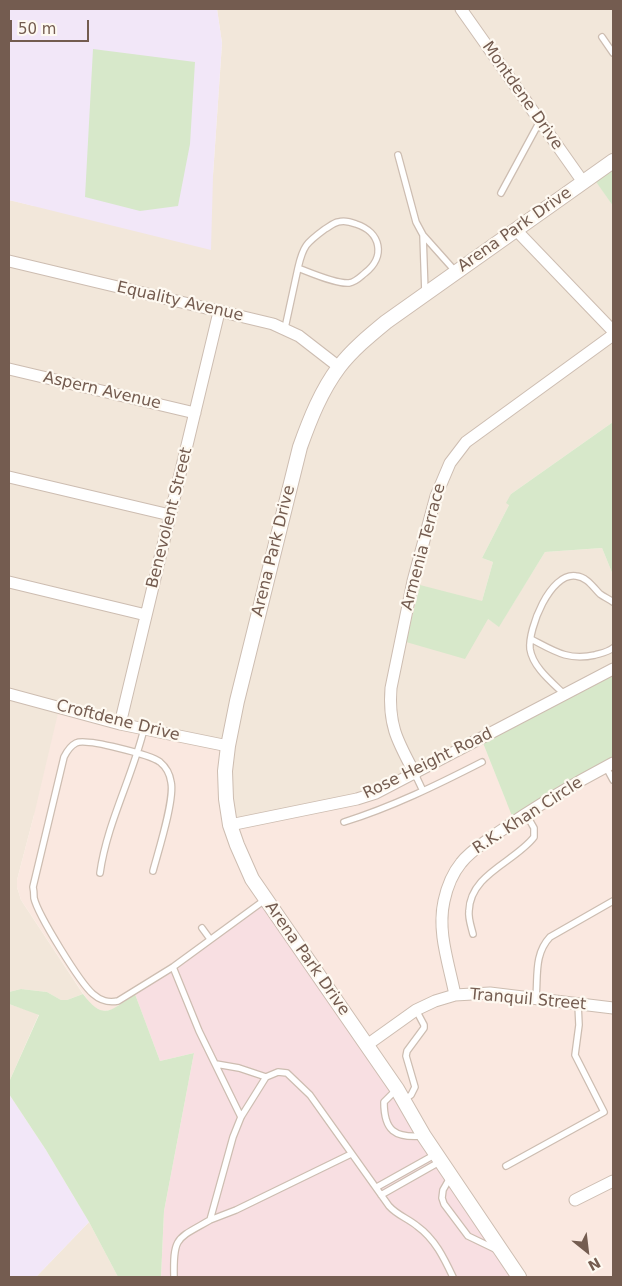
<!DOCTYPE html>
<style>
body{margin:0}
#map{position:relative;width:622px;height:1286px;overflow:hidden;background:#fbf5eb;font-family:"DejaVu Sans",sans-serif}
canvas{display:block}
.frame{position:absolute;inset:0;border:10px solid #745c50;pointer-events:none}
.north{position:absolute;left:562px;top:1226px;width:50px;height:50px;-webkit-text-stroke:4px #fef9f1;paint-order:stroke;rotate:151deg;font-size:14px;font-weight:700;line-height:20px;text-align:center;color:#745c50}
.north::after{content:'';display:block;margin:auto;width:18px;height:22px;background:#745c50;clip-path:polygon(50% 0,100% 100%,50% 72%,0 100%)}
.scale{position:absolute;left:10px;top:20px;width:79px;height:22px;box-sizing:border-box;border:2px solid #745c50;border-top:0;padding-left:6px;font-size:15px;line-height:18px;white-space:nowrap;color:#745c50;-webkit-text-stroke:4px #fef9f1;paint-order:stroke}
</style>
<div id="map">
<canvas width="622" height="1286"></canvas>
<div class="frame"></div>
<div class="north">N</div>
<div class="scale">50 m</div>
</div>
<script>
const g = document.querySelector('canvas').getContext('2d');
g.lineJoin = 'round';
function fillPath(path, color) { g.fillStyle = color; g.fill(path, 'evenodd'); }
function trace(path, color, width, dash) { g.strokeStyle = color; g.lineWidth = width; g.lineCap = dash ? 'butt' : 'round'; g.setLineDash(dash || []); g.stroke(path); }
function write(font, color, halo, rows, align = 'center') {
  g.font = font + ' "DejaVu Sans",sans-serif'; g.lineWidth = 4.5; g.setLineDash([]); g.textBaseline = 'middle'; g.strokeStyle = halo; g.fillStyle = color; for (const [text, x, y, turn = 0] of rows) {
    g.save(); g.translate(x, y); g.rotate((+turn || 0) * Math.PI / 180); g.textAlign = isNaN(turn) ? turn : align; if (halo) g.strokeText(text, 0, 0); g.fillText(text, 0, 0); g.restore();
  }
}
fillPath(new Path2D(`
 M217,9H613V162L593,176L613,206V422L511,494L509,505L482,558L493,562L482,601L488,619L499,626L545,552L602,548L613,575V669L377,792L231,825L34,815L17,880V887L21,900L83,994L67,1000H61L47,992L21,989L9,992V200L34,206L213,175L222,43Z
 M9,1004L39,1014L9,1082Z
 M89,1222L118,1277H36Z`), '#f2e7da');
fillPath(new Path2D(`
 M59,709L228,746L231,825L357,798L481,738L507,803L613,764V1277H518L209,940L112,1010L101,1011L91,1005L21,900L17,887V880L34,815Z`), '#fae8e0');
fillPath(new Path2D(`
 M9,9H217L222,43L213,175L211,250L9,200Z
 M9,1094L46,1150L89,1222L36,1277H9Z`), '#f2e7f8');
fillPath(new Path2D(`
 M266,899L518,1277H161L164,1211L194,1053L160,1061L135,994Z`), '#f8dfe2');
fillPath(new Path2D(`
 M93,49L195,62L190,144L178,206L140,211L85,197Z
 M613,162V206L592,176Z
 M613,422V575L602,548L545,552L499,627L488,619L465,659L406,642L420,585L482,601L493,562L482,558L509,505L506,503L511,494Z
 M613,669V764L514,821L481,738Z
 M21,989L47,992L61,1000H67L83,994C104,1022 111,1010 135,994L160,1061L194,1053L164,1211L161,1277H118L89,1222L46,1150L9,1094V1082L39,1015L9,1004V992Z`), '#d7e8ca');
const service = new Path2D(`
 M602,37L613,53
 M398,155L416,222L423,235L425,293
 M501,193L540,121
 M423,235L456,272
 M285,328L298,268C303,246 306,243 325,229C329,227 333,223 338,222C344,220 351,222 356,224C381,232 386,257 365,273C360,277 356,282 349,283C336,284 311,273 298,268
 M531,639C554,651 568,661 595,655C602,653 608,652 613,648
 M565,695C553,683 533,668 530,649C528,629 550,572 576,576C587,577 593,587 600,594C604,597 609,599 613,602
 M606,767L613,780
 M415,774L423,791
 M344,822C392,807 437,785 482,762
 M153,871C158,852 175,799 171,782C170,775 166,767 160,762C151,755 86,738 76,743C70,746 67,751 64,757L33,887C34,891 34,895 34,898C38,915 80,983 93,994C101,1001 108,1003 118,1001L173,967L266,899
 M100,873C107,823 132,778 144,729
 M202,928L210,939
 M473,934C471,926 468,918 469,911C470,874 515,862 534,837V828L526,814
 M173,967L199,1031L241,1117
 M536,997C538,976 534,954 550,937L613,901
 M216,1064L239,1068L266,1077
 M397,1089L384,1102C384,1131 395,1138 422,1136
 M405,1099L411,1095L415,1087L406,1056L407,1051L424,1028V1025L416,1010
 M506,1166L604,1112L575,1055L579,1025L578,1004
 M451,1176L443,1190L442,1198L444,1204L468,1236L495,1249
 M377,1187L436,1154
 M381,1195L441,1161
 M210,1220L236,1210L351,1154
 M174,1277C173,1236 177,1239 210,1220L233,1137L241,1117L266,1077L278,1072L287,1073L310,1095L389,1206C397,1215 407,1218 417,1226C435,1239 444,1258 453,1277`);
const minor = new Path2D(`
 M461,9L583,182
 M516,230L613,331
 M9,261L273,324L299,336L339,367
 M9,369L195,413
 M9,477L170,515
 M9,582L146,615
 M9,694L120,724L228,746
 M120,724L219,312
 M415,774C398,742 388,726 391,688L413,581L436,496L450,463L466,442L477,434L613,335
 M230,825L357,799L376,793L613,669
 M455,995C449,964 437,932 444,901C447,887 452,874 461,863C470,851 484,843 496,834C533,808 573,784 613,763
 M367,1045L416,1010L435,1001L455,995L490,993L613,1008
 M575,1200L613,1181`);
const tertiary = new Path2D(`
 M519,1277L424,1136L397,1089L252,879L237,845L230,825L226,799L225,771L228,746L237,701L300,447C310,419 321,391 339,367C352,350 369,336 386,322L613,161`);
trace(service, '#cdbdb1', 8);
trace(minor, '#cdbdb1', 13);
trace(tertiary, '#cdbdb1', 16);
trace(service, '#fff', 5.5);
trace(minor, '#fff', 11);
trace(tertiary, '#fff', 14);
write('16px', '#745c50', '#fef9f1', [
 ["Montdene Drive",522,96,55],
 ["Arena Park Drive",515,230,-35],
 ["Equality Avenue",180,302,13],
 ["Aspern Avenue",102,391,13],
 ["Benevolent Street",170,518,-76],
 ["Armenia Terrace",424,547,-75],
 ["Arena Park Drive",274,551,-76],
 ["Croftdene Drive",118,721,14],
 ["Rose Height Road",428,764,-26],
 ["R.K. Khan Circle",528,816,-33],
 ["Arena Park Drive",307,959,55],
 ["Tranquil Street",528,1000,5]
]);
</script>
